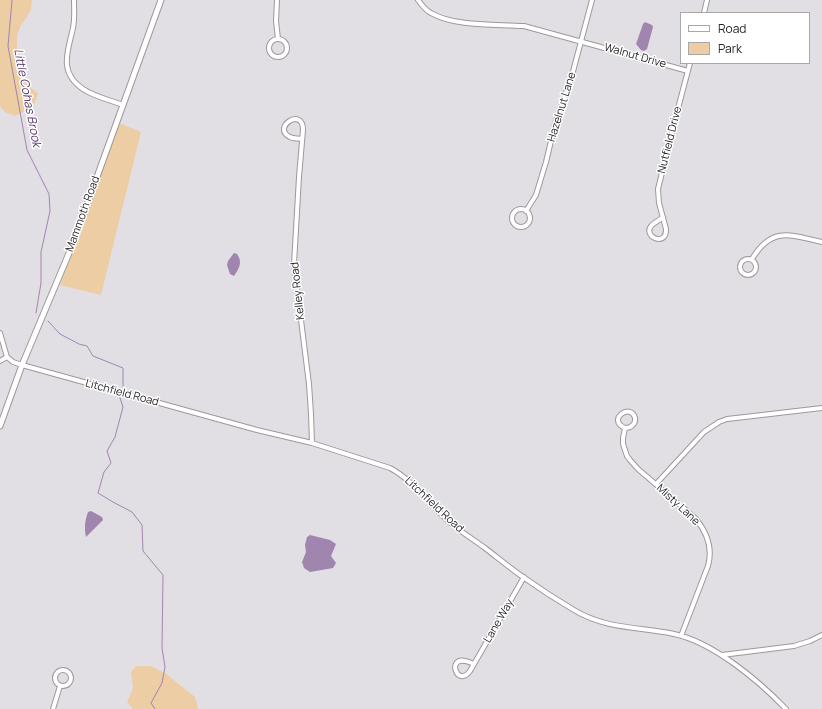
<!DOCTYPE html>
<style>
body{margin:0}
#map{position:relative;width:822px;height:709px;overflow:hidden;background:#e2dfe4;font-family:Manrope,sans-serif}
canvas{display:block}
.legend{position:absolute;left:680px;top:12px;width:130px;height:52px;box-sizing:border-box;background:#fff;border:1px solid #a9a8a9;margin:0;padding:5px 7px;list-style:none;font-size:12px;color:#272628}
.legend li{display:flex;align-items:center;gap:8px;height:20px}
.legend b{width:20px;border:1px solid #a9a8a9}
</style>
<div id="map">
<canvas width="822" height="709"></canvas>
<ul class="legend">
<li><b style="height:5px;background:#fff"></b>Road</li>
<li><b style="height:11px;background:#eccda4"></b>Park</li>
</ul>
</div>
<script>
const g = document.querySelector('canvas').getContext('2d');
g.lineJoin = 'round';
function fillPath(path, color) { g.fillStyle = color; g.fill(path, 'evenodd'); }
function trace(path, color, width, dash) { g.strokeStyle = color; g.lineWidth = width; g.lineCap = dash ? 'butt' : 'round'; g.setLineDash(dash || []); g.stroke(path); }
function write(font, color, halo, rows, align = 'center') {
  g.font = font + ' Manrope,sans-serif'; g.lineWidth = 3; g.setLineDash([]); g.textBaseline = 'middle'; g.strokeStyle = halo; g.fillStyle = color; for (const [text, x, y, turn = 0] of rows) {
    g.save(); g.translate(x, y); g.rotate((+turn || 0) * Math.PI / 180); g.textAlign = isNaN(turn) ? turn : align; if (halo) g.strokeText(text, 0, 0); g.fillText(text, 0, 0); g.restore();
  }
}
fillPath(new Path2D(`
 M0,0H32L31,9L27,17L20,27L17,36V68L20,76L31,88L38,93C35,108 28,110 15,116L5,112L0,106Z
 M119,123L141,132L101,295L60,285Z
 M136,666H151L165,673L195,697L197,704L198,709H133L127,702L133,688L131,672Z`), '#eccda4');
fillPath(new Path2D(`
 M645,22L652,25L653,27L647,49L644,51L641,50L636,44L643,24Z
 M234,253L237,254C243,262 239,269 234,276L230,274L227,265L228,261Z
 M91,511L102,517L103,520L86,537C84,527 85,521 88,512Z
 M310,535L330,540L336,544L331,556L336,563L333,568L310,572L304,568L302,562L306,552L305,545L307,537Z`), '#a085ae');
trace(new Path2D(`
 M12,0L8,46L27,150L49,194L50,211L41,252V283L36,313
 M48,321L60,334L79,344L87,346L93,356L123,368V386
 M120,398L123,407L115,437L107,451L111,463L104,472L98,493L113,502L132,512L142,525L143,551L163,575L162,648L165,667L162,683L151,703L155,709`), '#a085ae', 1);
const minor = new Path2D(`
 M74,0C74,9 75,18 73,28C68,51 58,72 83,89C95,97 110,100 123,105
 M277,0L276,21L278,39
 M418,0C422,5 425,10 431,13C455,27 496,24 524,26L688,71
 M704,13L707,0
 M269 48a9 9 0 1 1 18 0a9 9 0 1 1-18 0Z
 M302,139C298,138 293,139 290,137C271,128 303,106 303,130L299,177L294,264L309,384L311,414L312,443
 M512 218a9 9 0 1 1 18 0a9 9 0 1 1-18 0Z
 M526,211L536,195L546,162L555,124L571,79L592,0
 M663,217C660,220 655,222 652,225C641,236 667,248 666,229L659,203L658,189L676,116L690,63
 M740 267a8 8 0 1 1 16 0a8 8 0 1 1-16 0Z
 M752,259C772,226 790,235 822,242
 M0,333L7,357L13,362L22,365L257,430L312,443L390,468C416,482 431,507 453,525C463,533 474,540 485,548C498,558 510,568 523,577C540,589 557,600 574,610C605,629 640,627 674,634C713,642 759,681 786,709
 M0,361L7,357
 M625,428C606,420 631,402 635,418C636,424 631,428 625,428L623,438V444L627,456L630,460L638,469L695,518C707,532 713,548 708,566L681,636
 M656,484L704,432L719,422L727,419L736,418L822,408
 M722,655L794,646L810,641L822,635
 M474,664C471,663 468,661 465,661C447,657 457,688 470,671L524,577
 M55 678a8 8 0 1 1 16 0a8 8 0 1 1-16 0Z
 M53,709L60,686`);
const major = new Path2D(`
 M0,426L22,365L72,246L161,0`);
trace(minor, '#9c999d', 6);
trace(major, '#9c999d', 7);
trace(minor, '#fff', 4);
trace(major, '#fff', 5);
write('11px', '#272628', '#fff', [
 ["Walnut Drive",635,56,16],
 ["Hazelnut Lane",562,107,-73],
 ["Nutfield Drive",670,140,-76],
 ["Mammoth Road",83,214,-70],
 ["Kelley Road",298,291,-96],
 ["Litchfield Road",122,393,15],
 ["Litchfield Road",434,505,43],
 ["Misty Lane",678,505,43],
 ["Lane Way",499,621,-60]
]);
write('italic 12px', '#5b376d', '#fff', [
 ["Little Cohas Brook",27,98,79]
]);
</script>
